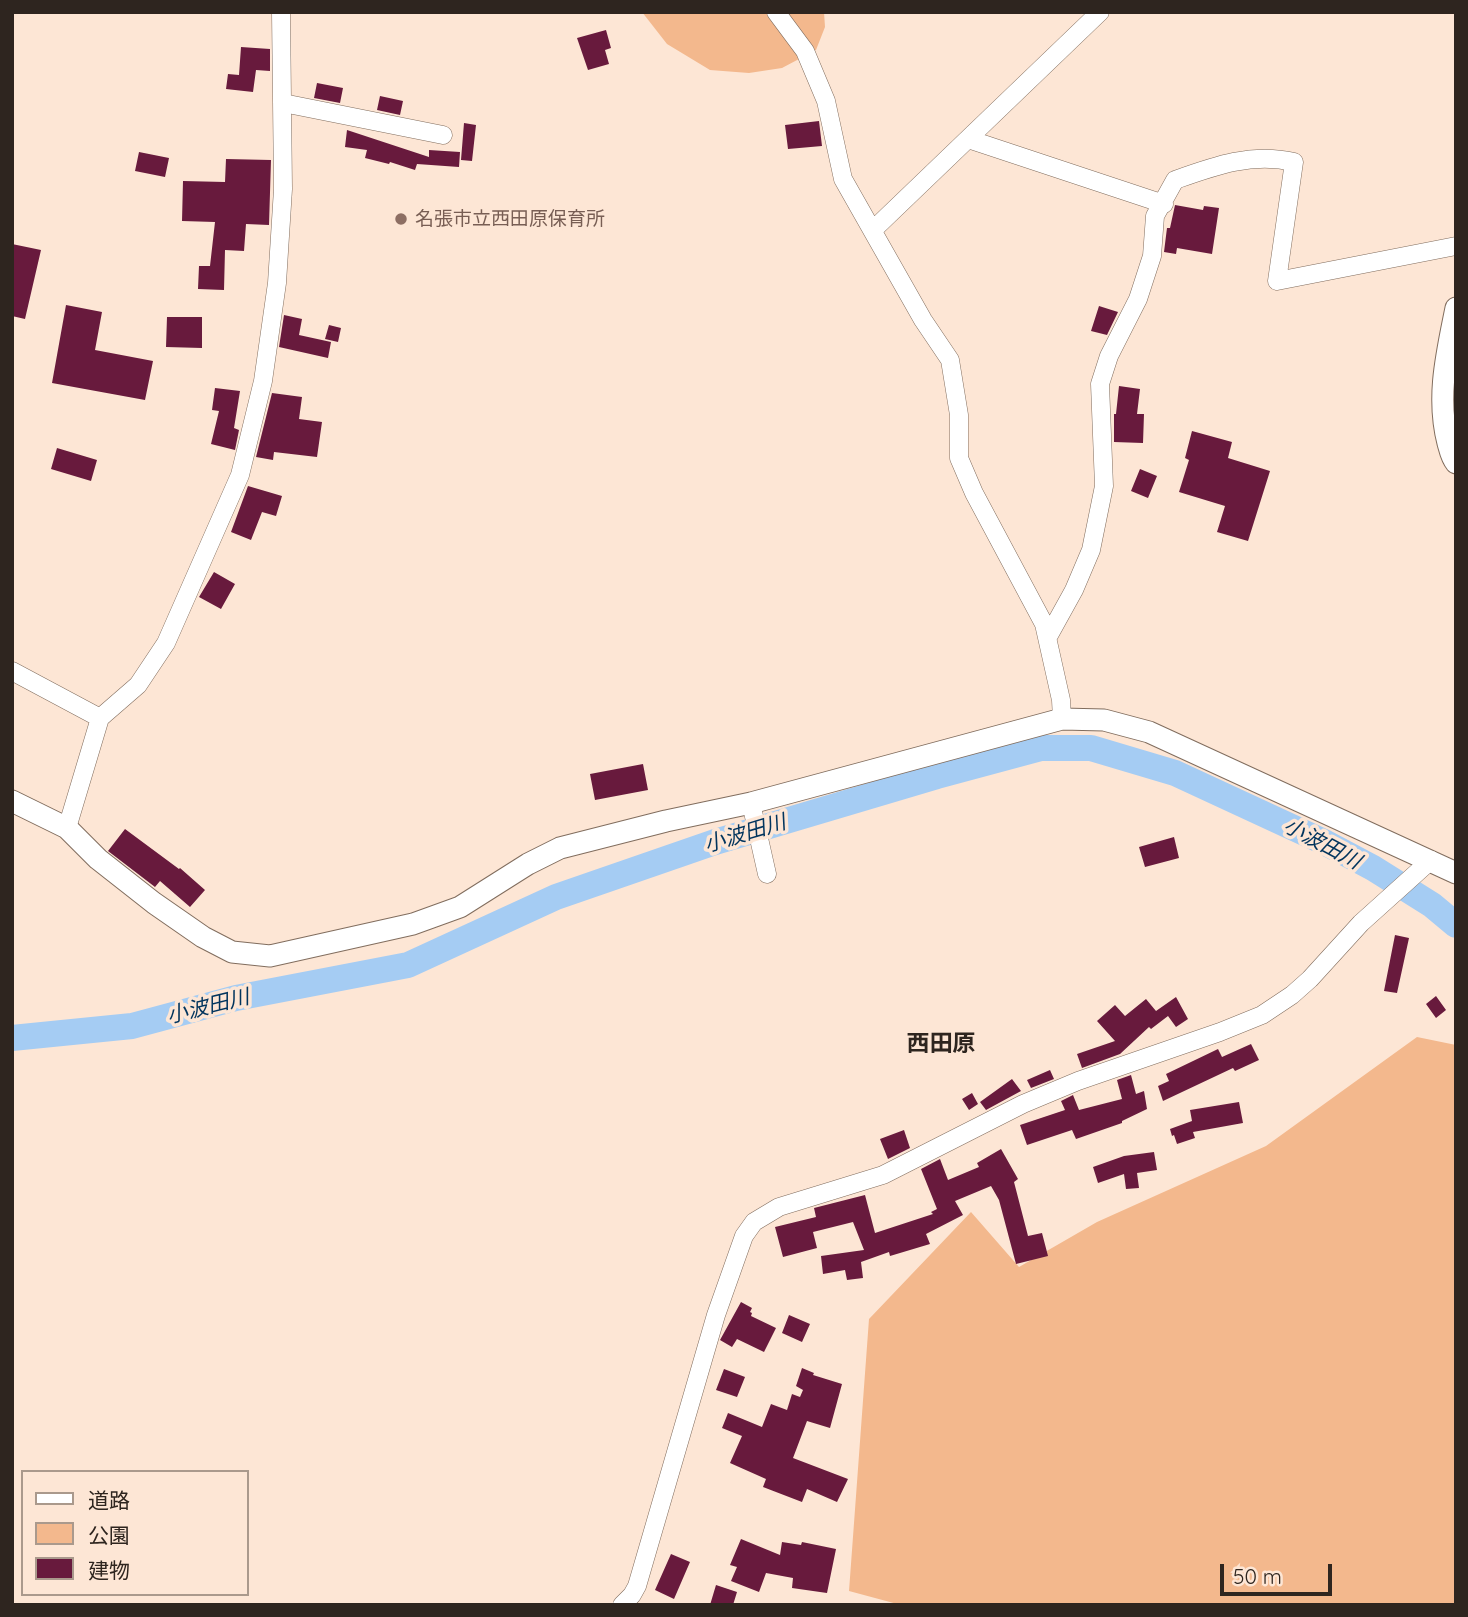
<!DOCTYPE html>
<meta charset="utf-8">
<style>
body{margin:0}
#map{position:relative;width:1468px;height:1617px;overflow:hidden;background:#fde6d5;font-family:Quicksand,"Noto Sans JP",sans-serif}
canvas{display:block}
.frame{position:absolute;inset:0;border:14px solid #2e251f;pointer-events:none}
.legend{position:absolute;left:21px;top:1470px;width:228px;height:126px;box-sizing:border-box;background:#fde6d5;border:2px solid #aa998c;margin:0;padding:9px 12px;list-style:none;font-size:21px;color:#2e251f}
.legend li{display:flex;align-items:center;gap:14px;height:35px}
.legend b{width:35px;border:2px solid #aa998c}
.scale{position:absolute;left:1220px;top:1564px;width:112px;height:32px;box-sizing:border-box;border:4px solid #2e251f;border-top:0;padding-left:9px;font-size:21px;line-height:24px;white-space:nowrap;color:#2e251f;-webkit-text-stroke:5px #fde6d5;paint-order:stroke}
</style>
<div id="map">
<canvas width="1468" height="1617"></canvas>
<div class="frame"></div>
<ul class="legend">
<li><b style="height:9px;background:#fff"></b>道路</li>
<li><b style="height:19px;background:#f3b88d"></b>公園</li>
<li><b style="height:19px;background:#681a3d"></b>建物</li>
</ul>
<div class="scale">50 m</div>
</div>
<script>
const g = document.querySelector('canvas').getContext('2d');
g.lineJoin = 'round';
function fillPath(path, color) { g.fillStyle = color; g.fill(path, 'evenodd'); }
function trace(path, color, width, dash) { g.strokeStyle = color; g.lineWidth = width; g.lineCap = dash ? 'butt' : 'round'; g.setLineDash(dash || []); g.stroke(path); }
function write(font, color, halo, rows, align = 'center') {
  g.font = font + ' Quicksand,"Noto Sans JP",sans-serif'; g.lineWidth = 7; g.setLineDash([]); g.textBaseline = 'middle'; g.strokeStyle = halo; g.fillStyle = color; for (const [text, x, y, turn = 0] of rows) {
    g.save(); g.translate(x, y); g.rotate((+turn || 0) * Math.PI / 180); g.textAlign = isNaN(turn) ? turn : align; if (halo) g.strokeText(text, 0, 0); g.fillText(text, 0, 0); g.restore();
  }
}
fillPath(new Path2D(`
 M642,12H824L825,27L816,50L782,68L749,73L710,70L667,44Z
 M1417,1037L1456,1045V1605H901L849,1591L869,1319L971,1212L1019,1267L1097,1222L1266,1146Z`), '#f3b88d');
trace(new Path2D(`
 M12,1038L132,1026L236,998L408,965L556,897L715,842L937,776L1041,748H1091L1175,773L1324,842L1373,868L1432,905L1456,925`), '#a5ccf3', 26);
fillPath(new Path2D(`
 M606,30L611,48L605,50L609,64L588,70L577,38Z
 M241,47L270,49V71L256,70L253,92L226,89L228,74L239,75Z
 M317,83L343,88L340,103L314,98Z
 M380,96L403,101L400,115L377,110Z
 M819,121L822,146L788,149L785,125Z
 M464,123L476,125L472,161L461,160Z
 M347,130L429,157V150L460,152L459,167L417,164L415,170L390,162L389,164L365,158L367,150L345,147Z
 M139,152L169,158L165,177L135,171Z
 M226,159L271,160L269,225L246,224L244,251L225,250L224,290L198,289L199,266H210L215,222L182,221L183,181L225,182Z
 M1175,205L1203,210L1204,206L1219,208L1212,254L1177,248L1176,254L1164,252L1167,228H1170Z
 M12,244L41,250L25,319L12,316Z
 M66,305L102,312L95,350L153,361L145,400L52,383Z
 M1099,306L1118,312L1107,335L1091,331Z
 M284,315L302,319L299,335L331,342L328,358L279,347Z
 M167,317H202V348L166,347Z
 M329,325L341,328L338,342L325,339Z
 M1119,386L1140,389L1137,414H1144L1143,443L1114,442V414H1116Z
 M215,388L240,391L234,428L239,430L235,450L211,444L219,411L212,410Z
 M272,393L302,397L299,419L322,422L317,457L274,452L273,460L256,457Z
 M1192,431L1232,442L1228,458L1270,471L1248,541L1217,532L1225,506L1179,492L1189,460L1185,458Z
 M57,448L97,460L91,481L51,469Z
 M1140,469L1157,476L1148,498L1131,491Z
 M248,486L282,496L276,516L262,512L251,540L231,532Z
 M214,572L235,584L221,609L199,597Z
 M643,764L648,790L595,800L590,774Z
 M125,829L179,869L180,868L205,890L190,907L160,881L155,887L108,851Z
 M1174,837L1179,858L1145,867L1139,847Z
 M1395,935L1409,938L1397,993L1384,991Z
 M1436,996L1446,1010L1436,1018L1426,1004Z
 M1176,997L1188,1019L1176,1027L1168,1016L1151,1029L1149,1027L1120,1054L1082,1068L1077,1054L1115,1041L1097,1021L1115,1005L1125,1016L1146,999L1156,1011Z
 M1251,1044L1259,1060L1235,1071L1233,1068L1163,1101L1158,1086L1169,1081L1166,1074L1218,1049L1222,1057Z
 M1050,1070L1054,1079L1031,1088L1027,1080Z
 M1131,1075L1136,1094L1144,1091L1147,1109L1122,1121V1123L1076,1139L1072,1130L1027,1145L1020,1125L1065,1110L1061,1101L1073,1095L1079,1110L1122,1099L1117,1080Z
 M1012,1079L1021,1091L986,1110L980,1102Z
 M972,1093L978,1104L969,1110L962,1099Z
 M1239,1102L1243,1123L1193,1132L1195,1138L1177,1144L1174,1135L1172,1136L1170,1129L1192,1121L1190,1110Z
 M904,1130L910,1148L888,1159L880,1139Z
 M1001,1149L1018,1179L1014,1182L1028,1236L1042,1233L1048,1256L1016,1264L999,1200L991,1186L955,1201L963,1215L926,1234L930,1244L890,1256L889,1252L861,1262L863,1278L847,1280L845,1270L823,1274L821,1256L864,1250L853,1222L813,1232L817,1248L783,1257L775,1227L816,1217L814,1208L865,1195L875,1233L933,1214L931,1212L937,1209L921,1169L940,1159L948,1180L979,1167L977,1163Z
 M1154,1152L1157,1170L1137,1173L1139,1188L1126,1189L1124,1174L1098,1183L1093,1167L1124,1156Z
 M741,1302L752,1308L750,1312L752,1313L751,1316L776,1328L764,1352L737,1339L732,1347L720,1340Z
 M789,1315L810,1324L802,1342L782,1333Z
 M802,1368L814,1373L813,1375L842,1384L830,1428L807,1421L793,1458L848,1479L837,1502L807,1489L802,1502L763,1487L766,1479L730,1463L742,1436L722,1428L728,1413L762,1427L771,1404L787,1410L792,1394L800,1397L803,1390L796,1386Z
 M724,1369L745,1377L737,1397L716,1390Z
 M741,1539L780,1555L782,1542L801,1545L802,1542L836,1549L827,1593L792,1588L793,1578L766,1573L759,1592L731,1581L737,1567L730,1565Z
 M671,1554L690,1562L674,1599L655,1590Z
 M716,1585L737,1592L733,1605H710Z`), '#681a3d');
const minor = new Path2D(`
 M776,12L805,51L826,101L843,179L923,320L950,360L959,415V458L974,493L1044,624L1061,700L1062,719
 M283,103L443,135
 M968,139L1164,204
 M873,230L1100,12
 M1048,637L1074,590L1091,550L1104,486L1100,384L1109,356L1138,299L1152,256L1155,216L1175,180C1214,166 1252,152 1294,162L1277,281L1456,246
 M12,671L100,718
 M751,803L767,874
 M67,828L100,718L138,685L166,643L240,475L263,381L277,283L283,189L281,12
 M622,1605L632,1595L637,1586L716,1315L744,1236L754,1222L779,1207L883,1175L1023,1104L1078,1081L1220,1032L1262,1015L1292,995L1310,979L1361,923L1431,860`);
const tertiary = new Path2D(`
 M1456,308C1447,353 1436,397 1448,443C1450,450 1451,457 1456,463
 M12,801L67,828L98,859L154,903L203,937L232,952L270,956L413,924L460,907L528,864L560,848L666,821L751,803L1062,719L1104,720L1149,732L1456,873`);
trace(minor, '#816d5e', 19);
trace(tertiary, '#816d5e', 23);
trace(minor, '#fff', 18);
trace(tertiary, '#fff', 21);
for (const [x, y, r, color] of [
 [401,219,7,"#8d6e63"]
]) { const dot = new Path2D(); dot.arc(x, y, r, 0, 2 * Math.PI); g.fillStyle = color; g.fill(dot); trace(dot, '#fde6d5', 2.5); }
write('19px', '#785e54', '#fde6d5', [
 ["名張市立西田原保育所",415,219]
], 'left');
write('italic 21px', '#01345d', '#fde6d5', [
 ["小波田川",745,834,-17],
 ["小波田川",1322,844,28],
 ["小波田川",208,1007,-14]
]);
write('bold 23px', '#2e251f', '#fde6d5', [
 ["西田原",941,1044]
]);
</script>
